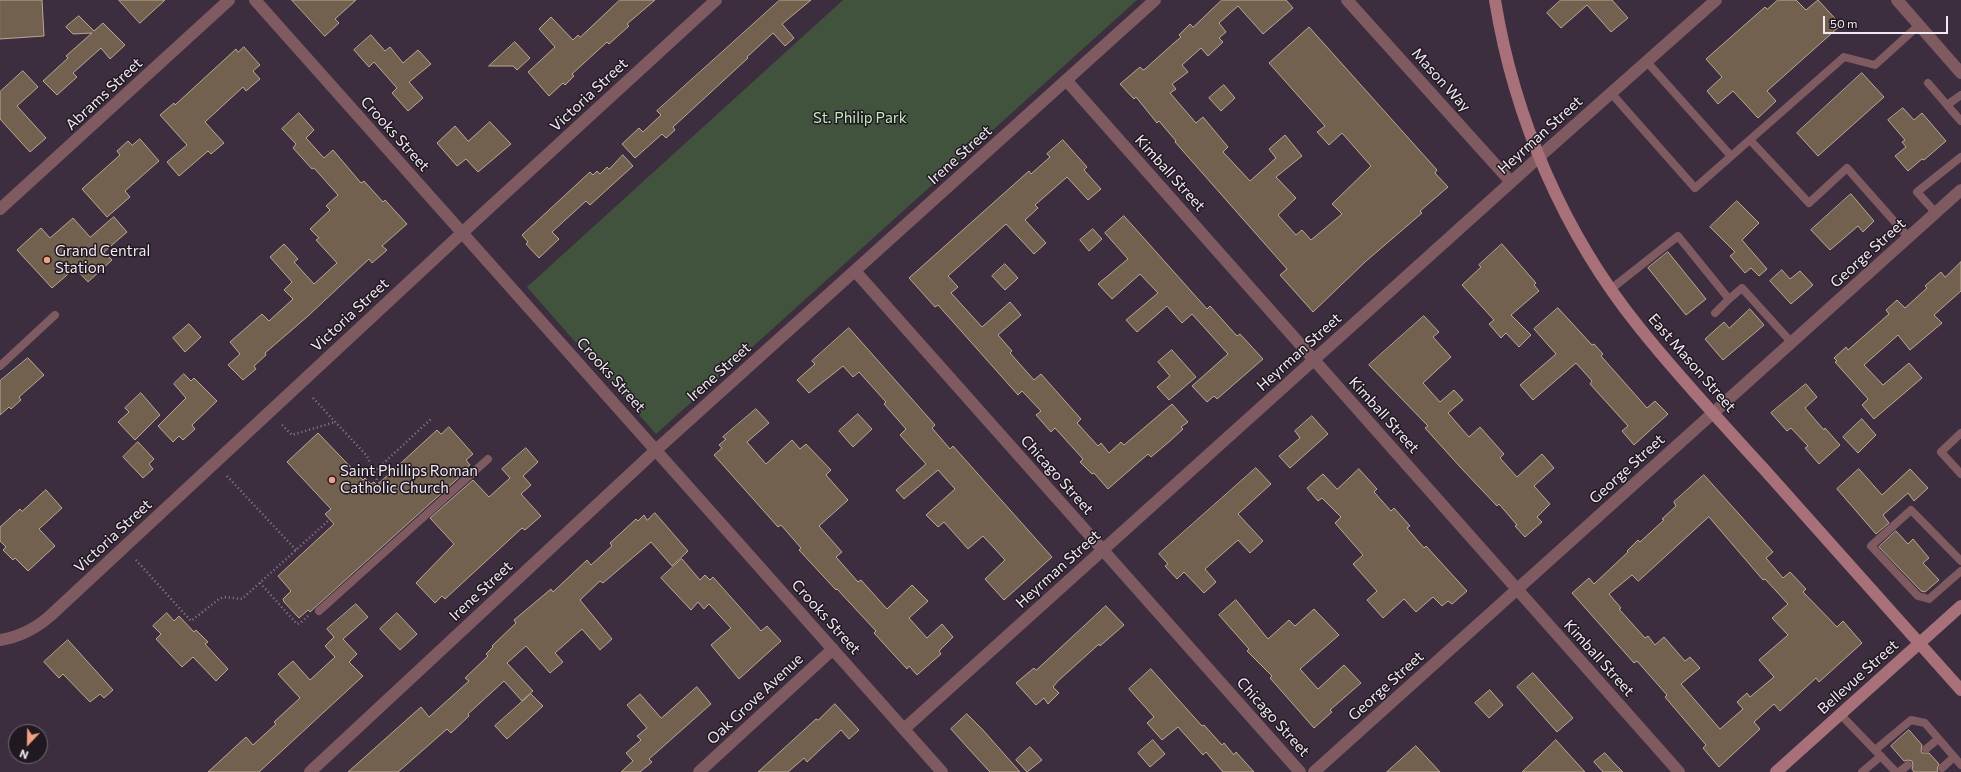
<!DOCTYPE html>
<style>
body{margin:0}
#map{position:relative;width:1961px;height:772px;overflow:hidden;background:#3d2e3f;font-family:Commissioner,sans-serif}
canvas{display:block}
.north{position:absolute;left:8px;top:724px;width:40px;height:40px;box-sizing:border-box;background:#201921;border:1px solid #746c75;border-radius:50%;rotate:202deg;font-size:11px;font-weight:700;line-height:16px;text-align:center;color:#f2e8f3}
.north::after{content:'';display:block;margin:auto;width:14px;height:18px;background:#f2a07f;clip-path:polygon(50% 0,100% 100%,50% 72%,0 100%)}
.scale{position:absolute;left:1823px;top:16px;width:125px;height:18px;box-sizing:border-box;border:2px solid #f2e8f3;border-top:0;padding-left:5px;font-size:12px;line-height:14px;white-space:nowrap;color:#f2e8f3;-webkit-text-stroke:3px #201921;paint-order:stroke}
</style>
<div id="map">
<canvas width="1961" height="772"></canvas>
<div class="north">N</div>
<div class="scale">50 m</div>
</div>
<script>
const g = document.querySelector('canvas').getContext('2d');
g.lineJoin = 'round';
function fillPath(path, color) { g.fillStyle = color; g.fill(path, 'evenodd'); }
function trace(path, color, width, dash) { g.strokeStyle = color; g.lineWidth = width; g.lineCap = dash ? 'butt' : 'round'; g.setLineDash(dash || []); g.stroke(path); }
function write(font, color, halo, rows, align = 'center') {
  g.font = font + ' Commissioner,sans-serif'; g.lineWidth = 3; g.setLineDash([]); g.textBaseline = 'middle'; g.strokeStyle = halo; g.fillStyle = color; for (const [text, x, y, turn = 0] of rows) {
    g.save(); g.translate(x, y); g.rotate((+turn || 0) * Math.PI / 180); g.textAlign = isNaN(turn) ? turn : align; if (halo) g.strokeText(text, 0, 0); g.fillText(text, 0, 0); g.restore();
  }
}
fillPath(new Path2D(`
 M843,0H1137L656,434L527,287Z`), '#41523d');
const building = new Path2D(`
 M0,0H42L44,36L0,39Z
 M119,0H165L140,23Z
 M292,0H356L335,19L339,23L325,36Z
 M620,0H655L627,24L629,26L609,44L607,42L572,74L574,76L565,85L563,83L549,96L528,72L555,47L539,29L551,17L573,40L578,35L580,37Z
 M780,0H811L782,24L794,38L785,46L773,33L747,57L748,58L673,127L675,130L666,138L662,134L635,158L622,144L639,128L643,132L661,115L657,111Z
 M1222,0H1286L1293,8L1263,34L1238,6L1219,23L1226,32L1219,38L1223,42L1208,56L1201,48L1182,65L1188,72L1172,84L1176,89L1170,93L1196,123L1203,117L1228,147L1223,152L1250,181L1276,158L1269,149L1285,135L1302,156L1276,177L1296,198L1278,215L1296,235L1302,230L1311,240L1342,214L1332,204L1371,166L1342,133L1329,145L1317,132L1325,126L1269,63L1309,27L1437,170L1435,173L1448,187L1420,211L1422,213L1365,262L1313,312L1280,275L1287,269L1175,142L1176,141L1159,121L1157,123L1136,97L1134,99L1120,84L1140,67L1143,70L1145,69L1174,43L1181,37L1179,35L1190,24L1193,27Z
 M1561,0H1612L1628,18L1611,32L1587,5L1561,28L1547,13Z
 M1778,0H1796L1806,10L1818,0L1841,25L1767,91L1776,101L1758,118L1733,91L1718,104L1707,91L1722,77L1706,59L1765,7L1767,9Z
 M79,16L94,31L103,23L125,45L110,59L101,48L73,73L77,77L57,95L43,81L68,58L66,56L92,33L73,34L66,27Z
 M371,35L385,51L390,47L403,63L418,50L431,64L409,82L423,98L408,111L392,93L397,88L374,62L369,67L354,50Z
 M515,42L530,58L517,70L513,66H489Z
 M244,47L260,65L253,71L260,79L246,91L243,87L205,122L224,143L211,154L208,151L179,176L167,162L187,145L160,115L174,103L175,105L236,49L238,52Z
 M23,71L38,87L17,106L46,138L30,152L0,119V92Z
 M1862,73L1884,97L1818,156L1797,133Z
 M1224,85L1235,98L1221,111L1209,98Z
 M1903,108L1914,120L1922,113L1946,141L1924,160L1922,159L1908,171L1895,156L1906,147L1902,142L1905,140L1888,120Z
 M299,113L314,130L306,138L324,158L333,150L361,183L364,181L383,202L385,200L407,224L382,246L387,250L372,263L369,259L308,316L265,353L266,355L254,366L256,369L243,380L228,365L240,354L230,342L262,314L269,321L293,299L284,290L292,282L270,257L284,244L298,259L294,262L314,284L337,263L316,240L319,238L310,229L330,210L326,206L338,195L314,168L312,169L293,148L296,144L282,129Z
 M490,122L511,144L478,172L466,159L457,166L437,143L455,126L468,141Z
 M140,139L159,161L125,191L130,197L107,217L82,189L120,155L117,151L128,141L132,145Z
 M1063,140L1087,167L1084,170L1101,189L1088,200L1067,177L1035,205L1038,208L1025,220L1046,243L1034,254L1006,224L948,276L958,287L951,293L982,327L1010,302L1021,315L998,335L1012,351L1010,353L1034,380L1041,374L1081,419L1077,423L1098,446L1101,443L1109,453L1121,442L1124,445L1172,404L1188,422L1181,427L1183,429L1170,441L1151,457L1148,454L1108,489L1094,473L1092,474L1080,462L1083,459L1055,428L1051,432L1036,415L1041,411L1022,391L1018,395L938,305L935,307L909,278L1029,171L1031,174L1050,157L1047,154Z
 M623,155L633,166L590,205L586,201L552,232L559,239L539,258L526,244L528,242L522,235L590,172L593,175L597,171L600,174L607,167L609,169Z
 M1851,194L1874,221L1863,232L1858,226L1830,250L1811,230Z
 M1737,201L1759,223L1742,240L1767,269L1759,276L1751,268L1745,273L1730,256L1735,252L1710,227Z
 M1124,216L1207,309L1210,306L1237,336L1240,334L1263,359L1217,399L1214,396L1207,402L1192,386L1228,354L1192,314L1182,323L1167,306L1137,332L1126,320L1158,293L1140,274L1112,299L1098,284L1128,259L1105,233Z
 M114,217L127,232L104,252L112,260L88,282L75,268L52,288L17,250L41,228L50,238L73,218L90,237Z
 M1093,229L1102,239L1089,251L1080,240Z
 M1502,244L1536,283L1534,285L1539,291L1511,315L1531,335L1519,347L1506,333L1501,338L1489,324L1494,320L1462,285L1481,267L1479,265Z
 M1668,252L1706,299L1686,315L1648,268Z
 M1961,262V291L1934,315L1942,323L1910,350L1898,335L1864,365L1883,385L1909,363L1922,378L1874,419L1862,405L1868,399L1835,362L1837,361L1834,358L1846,347L1848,350L1889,314L1886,310L1897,300L1905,308L1927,288L1925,286L1941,272L1945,277Z
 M1005,264L1018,278L1005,290L992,276Z
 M1782,270L1790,279L1800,271L1813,285L1791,304L1770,281Z
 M1558,308L1592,345L1594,344L1603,354L1601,356L1647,408L1655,401L1668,414L1634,445L1622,431L1628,426L1590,384L1592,381L1576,363L1533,400L1520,385L1556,354L1534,329Z
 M1750,309L1764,325L1723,360L1705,339L1724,322L1729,328Z
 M1424,316L1439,332L1433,337L1451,357L1423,383L1440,402L1454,390L1463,400L1448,413L1469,437L1480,427L1504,454L1500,458L1517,477L1542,454L1554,468L1534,486L1550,504L1537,517L1542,522L1525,537L1515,526L1517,525L1499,504L1497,506L1462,469L1425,428L1428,426L1369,365Z
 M189,324L201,337L185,352L173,338Z
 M849,328L935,425L932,428L950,449L953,446L1052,557L1004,600L985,579L1005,560L983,536L968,549L944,522L938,527L926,515L955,489L938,470L904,499L896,490L926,464L900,435L906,429L884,404L886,402L859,372L853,377L843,366L809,393L797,380L815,364L812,361Z
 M1172,350L1196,377L1169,400L1157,387L1170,376L1158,362Z
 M28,358L44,375L19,397L21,400L11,409L9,407L0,415V381Z
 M184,374L191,381L194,378L217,401L192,425L195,429L183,440L179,436L173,442L158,426L186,398L174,384Z
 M1806,384L1817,397L1805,408L1824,430L1825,428L1840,445L1819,464L1805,448L1808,446L1791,428L1787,431L1771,413Z
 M141,393L160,415L135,440L118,422L129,412L125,408Z
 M756,409L769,423L747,442L766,464L792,440L800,449L806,444L831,470L826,475L848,500L819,526L842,552L836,557L858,582L861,580L887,609L912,585L928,601L909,618L927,638L942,624L953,637L939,651L941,654L917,675L909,666L907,669L884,644L874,633L876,631L837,589L836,590L799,550L801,548L781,525L778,527L714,455L722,448L719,445L726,439L723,437Z
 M858,414L872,429L853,447L839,431Z
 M1312,416L1328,434L1290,468L1279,456L1300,438L1295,431Z
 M1862,419L1876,435L1858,453L1843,437Z
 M449,427L473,454L466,460L470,465L464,470L465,472L310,612L308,610L299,618L284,602L283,599L291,591L278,576L334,524L325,514L331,509L287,462L318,433L363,480L365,478L371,484L374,482L377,485L437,430L441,434Z
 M138,442L154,459L149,464L153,469L143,478L123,457Z
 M526,448L538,462L523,476L531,485L521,494L541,516L525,530L522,528L445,599L442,596L435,603L416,583L454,544L430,518L473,480L489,497L510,478L502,469Z
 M1256,468L1271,484L1238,514L1263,541L1250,553L1238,540L1205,569L1216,582L1204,593L1184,572L1177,579L1165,566L1168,564L1159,554Z
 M1359,469L1377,489L1374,492L1391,511L1394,508L1410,526L1407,528L1424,548L1426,546L1467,591L1452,604L1448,601L1442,606L1433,597L1416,612L1404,599L1383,618L1367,600L1377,591L1353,564L1363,555L1335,523L1341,517L1322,498L1318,501L1307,488L1323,474L1337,489Z
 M1859,469L1882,495L1910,469L1928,488L1914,501L1908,493L1883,515L1889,523L1876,534L1837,489Z
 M1704,475L1773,552L1766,558L1783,578L1790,572L1806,589L1803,592L1837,627L1843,621L1862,643L1819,682L1816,678L1780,711L1774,704L1754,722L1760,729L1719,767L1703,748L1706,745L1665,697L1667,695L1637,661L1634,663L1572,593L1589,578L1594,584L1628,552L1627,551L1638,540L1640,542L1664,520L1662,519L1676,506L1674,502ZM1709,517L1763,580L1765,579L1788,604L1772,618L1788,635L1759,660L1774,677L1750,697L1747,693L1737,702L1743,709L1720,729L1681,684L1700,668L1690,657L1685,661L1664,637L1655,645L1648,636L1645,638L1619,609L1621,608L1609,594L1632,575L1638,581Z
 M46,490L62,508L39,529L55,546L28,571L15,558L13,560L3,550L6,547L0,541V527L20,509L22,511Z
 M655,513L688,551L672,566L651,542L603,583L600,581L580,600L612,639L600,650L582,629L555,653L563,662L550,673L526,646L507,663L533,691L522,701L504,681L468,714L469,716L451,733L447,729L398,772H348L421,707L429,717L469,681L465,678L488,656L486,654L493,647L492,646L516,623L514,620L551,589L553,592L587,560L591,565L612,546L610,543L636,519L638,521L644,515L647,520Z
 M1896,531L1908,544L1913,539L1929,558L1923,563L1939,580L1925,592L1921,591L1879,547Z
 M682,559L700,580L705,575L710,580L713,577L761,631L767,626L781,641L739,679L711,645L731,628L709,604L704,609L698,602L691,610L661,578Z
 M1236,600L1268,639L1289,620L1295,626L1314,609L1339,635L1300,669L1318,689L1344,665L1361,683L1330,710L1332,712L1314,728L1270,678L1272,676L1247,651L1249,649L1219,615Z
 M356,604L368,617L343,639L357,654L349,662L363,676L259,772H208L246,737L253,745L276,724L274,722L300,698L278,674L293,661L310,680L335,657L325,646L334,637L327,629Z
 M1106,606L1124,625L1100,646L1099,644L1058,681L1053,687L1059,693L1048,704L1044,698L1036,705L1016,683L1034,668L1036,670Z
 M167,613L174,621L179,616L194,632L196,630L208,642L205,644L228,669L216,681L193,657L182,667L156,639L161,634L153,626Z
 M397,613L417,634L400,650L380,629Z
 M68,640L113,690L104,698L100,694L90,702L63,674L59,678L44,662Z
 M1151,669L1202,726L1204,725L1222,745L1224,743L1234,755L1236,752L1254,772H1223L1206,752L1203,755L1178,727L1162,740L1147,723L1154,717L1129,689Z
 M1533,673L1573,718L1557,732L1517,687Z
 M697,687L711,704L649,759L652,762L640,772H621L633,761L626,753L641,740L637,736L647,728L627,705L640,694L661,718Z
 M1490,690L1503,705L1489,718L1475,703Z
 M531,694L543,706L507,739L495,726Z
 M835,704L859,730L849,739L841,730L807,762L804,758L788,772H758L816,719L818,720Z
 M967,714L983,730L1020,772H990L967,747L951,729Z
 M1909,730L1922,745L1921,750L1922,753H1929L1939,764L1937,769L1938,772H1914L1912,769L1913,765L1912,761L1908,760L1904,761L1891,746Z
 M1153,740L1165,754L1150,767L1138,753Z
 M1556,740L1585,772H1522L1537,758Z
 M1416,746L1440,772H1387Z
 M1030,747L1042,760L1027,772L1016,760Z
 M1605,753L1614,763L1623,772H1603L1594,762Z`);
fillPath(building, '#72614f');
trace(building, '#bba794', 1);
trace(new Path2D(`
 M313,398L367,456L377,480L382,485
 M282,425L292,435L335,422
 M374,472L431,419
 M227,476L296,550
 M136,560L191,621L219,599L224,597L242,599L329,520
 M260,583L297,624L300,623L308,616`), '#8b7e8d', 2.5, [1, 3]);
trace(new Path2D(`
 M1647,62L1731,156
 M1928,83L1947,105
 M1611,93L1695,188L1844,57L1875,65L1919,25
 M1961,95L1947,105L1961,121
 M1750,140L1809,203L1847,168L1909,238
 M1936,213L1917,192L1961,157
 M1611,289L1678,236L1729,299L1742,288L1792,343
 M1715,313L1729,299
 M0,366L55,315
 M1961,433L1941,452L1961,474
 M1961,561L1911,510L1871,546L1918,596L1929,599L1961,571
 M319,611L488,459
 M1840,714L1896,772
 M1926,749L1938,739
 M1875,750L1911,720L1925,723L1961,765
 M1942,768L1954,757
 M1862,772L1881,756
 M1899,772L1908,765`), '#7f5b61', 8);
trace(new Path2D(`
 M255,0L942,772
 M1347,0L1511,182
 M1897,0L1961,73
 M1066,80L1679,772
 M0,209L229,0
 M855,271L1300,772
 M0,640C20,637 35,629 50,616L476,220L716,0
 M904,729L1539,157L1716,0
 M310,772L656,450L1155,0
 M699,772L833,649
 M1314,772L1961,190`), '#7f5b61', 12);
trace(new Path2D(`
 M1495,0C1514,118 1564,234 1639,327C1678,376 1721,422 1763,468C1829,542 1895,616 1961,690
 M1776,772L1961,606`), '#a87079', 12);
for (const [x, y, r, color] of [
 [47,260,4,"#f2a07f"],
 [332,480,4,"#f2a07f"]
]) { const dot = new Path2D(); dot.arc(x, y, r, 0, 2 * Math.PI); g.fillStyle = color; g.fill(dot); trace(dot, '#201921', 1.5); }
write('15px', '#f2e8f3', '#201921', [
 ["Mason Way",1441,80,48],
 ["Abrams Street",104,94,-43],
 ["Victoria Street",589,95,-43],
 ["Crooks Street",395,134,48],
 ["Heyrman Street",1540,135,-42],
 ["Irene Street",960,155,-42],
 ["Kimball Street",1170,173,48],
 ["George Street",1868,253,-42],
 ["Victoria Street",350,315,-43],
 ["Heyrman Street",1299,352,-42],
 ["East Mason Street",1692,363,49],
 ["Irene Street",719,372,-42],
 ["Crooks Street",611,375,48],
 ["Kimball Street",1384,415,48],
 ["George Street",1627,469,-42],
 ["Chicago Street",1057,475,48],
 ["Victoria Street",113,536,-43],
 ["Heyrman Street",1058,569,-42],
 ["Irene Street",481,591,-43],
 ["Crooks Street",826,617,48],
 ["Kimball Street",1599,658,48],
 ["Bellevue Street",1858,677,-42],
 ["George Street",1386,686,-42],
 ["Oak Grove Avenue",755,699,-43],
 ["Chicago Street",1273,717,48]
]);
write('15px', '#c3ebbb', '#201921', [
 ["St. Philip Park",860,118]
]);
write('15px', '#f2e8f3', '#201921', [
 ["Grand Central",55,251],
 ["Station",55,268],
 ["Saint Phillips Roman",340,471],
 ["Catholic Church",340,488]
], 'left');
</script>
